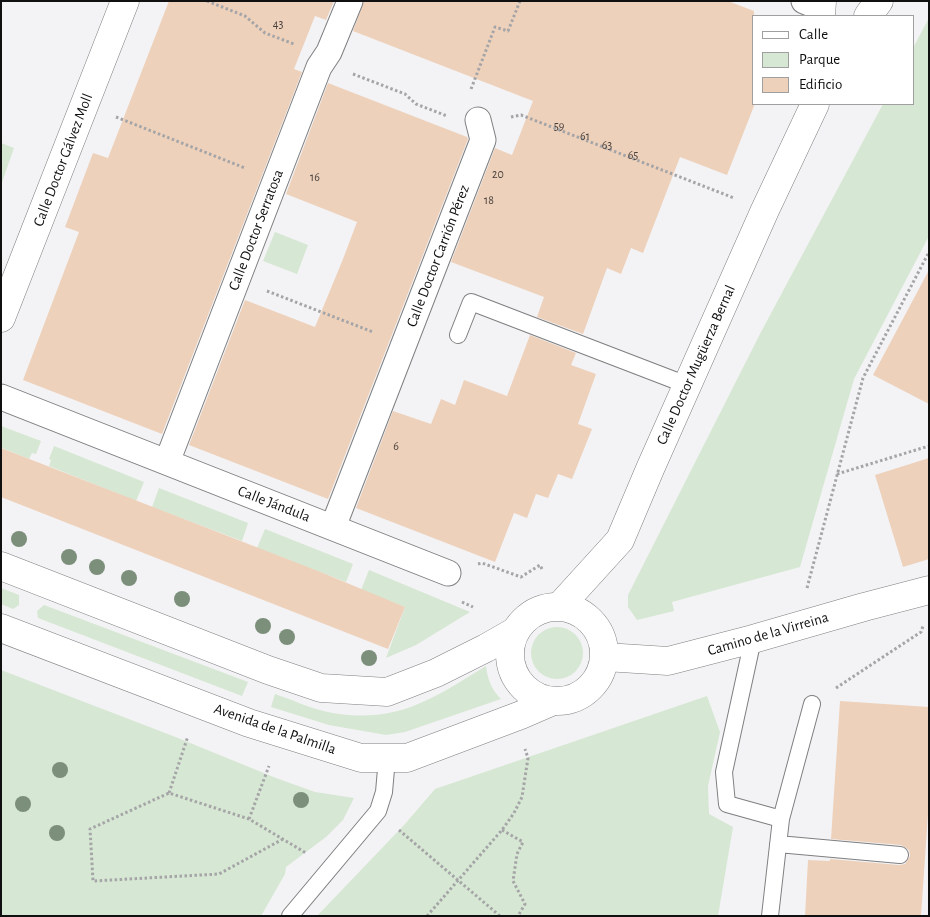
<!DOCTYPE html>
<meta charset="utf-8">
<style>
body{margin:0}
#map{position:relative;width:930px;height:917px;overflow:hidden;background:#f3f3f5;font-family:"Alegreya Sans",sans-serif}
canvas{display:block}
.frame{position:absolute;inset:0;border:2px solid #101011;pointer-events:none}
.legend{position:absolute;left:752px;top:15px;width:162px;height:90px;box-sizing:border-box;background:#fff;border:1px solid #9f9fa0;margin:0;padding:6px 9px;list-style:none;font-size:15px;color:#101011}
.legend li{display:flex;align-items:center;gap:10px;height:25px}
.legend b{width:25px;border:1px solid #9f9fa0}
</style>
<div id="map">
<canvas width="930" height="917"></canvas>
<div class="frame"></div>
<ul class="legend">
<li><b style="height:6px;background:#fff"></b>Calle</li>
<li><b style="height:14px;background:#d6e7d3"></b>Parque</li>
<li><b style="height:14px;background:#eed1bb"></b>Edificio</li>
</ul>
</div>
<script>
const g = document.querySelector('canvas').getContext('2d');
g.lineJoin = 'round';
function fillPath(path, color) { g.fillStyle = color; g.fill(path, 'evenodd'); }
function trace(path, color, width, dash) { g.strokeStyle = color; g.lineWidth = width; g.lineCap = dash ? 'butt' : 'round'; g.setLineDash(dash || []); g.stroke(path); }
function write(font, color, halo, rows, align = 'center') {
  g.font = font + ' "Alegreya Sans",sans-serif'; g.lineWidth = 4; g.setLineDash([]); g.textBaseline = 'middle'; g.strokeStyle = halo; g.fillStyle = color; for (const [text, x, y, turn = 0] of rows) {
    g.save(); g.translate(x, y); g.rotate((+turn || 0) * Math.PI / 180); g.textAlign = isNaN(turn) ? turn : align; if (halo) g.strokeText(text, 0, 0); g.fillText(text, 0, 0); g.restore();
  }
}
fillPath(new Path2D(`
 M929,18V236L854,379L800,567L672,602L674,611L637,620L628,607V595L761,332L883,104H914V46Z
 M1,143L14,148L1,185Z
 M275,232L308,245L297,274L263,261Z
 M1,426L41,441L36,454L32,453L29,459L2,448L1,450Z
 M54,446L144,482L136,501L49,466L51,460L49,459Z
 M159,488L248,523L242,541L152,507Z
 M265,529L353,564L346,582L257,548Z
 M369,570L470,612L416,645L386,658L405,607L361,590Z
 M1,588L19,595V605L13,609L1,604Z
 M44,605L248,682L242,696L38,618L37,611Z
 M531 653a26 26 0 1 1 52 0a26 26 0 1 1-52 0Z
 M486,666C488,680 491,689 501,699L405,732L386,735L329,725L271,707L275,694C293,700 313,710 333,713C398,724 434,698 486,666Z
 M1,670L173,736L276,778L315,792L354,798L343,820L326,837L286,867L285,874L261,916H1Z
 M707,696L720,732L708,786L709,814L733,827L718,916H317L405,824L435,789Z`), '#d6e7d3');
fillPath(new Path2D(`
 M169,1H334L326,20L315,16L294,69L302,72L162,434L23,380L79,232L65,227L93,153L108,158Z
 M364,1H728L754,11V106L727,175L680,157L643,253L631,248L621,274L607,268L583,334L537,317L544,297L451,262L495,148L512,155L533,101L353,31Z
 M328,83L467,137L468,139L328,499L189,445L245,300L315,327L343,259L357,222L286,194Z
 M929,270V404L873,375Z
 M530,335L576,353L571,365L596,374L578,424L592,429L572,479L558,474L548,498L536,494L527,518L514,513L495,562L356,508L393,411L431,424L441,399L455,405L464,380L507,396Z
 M1,448L318,571L405,607L388,649L1,497Z
 M929,458V559L903,567L875,475Z
 M840,701L929,707V799L921,916H805L808,860L830,861V859L899,865L905,864L910,856L909,850L901,845L831,839Z`), '#eed1bb');
const service = new Path2D(`
 M458,335L471,302L687,385
 M753,639L724,772L727,804L781,819
 M778,844L900,855
 M290,916L378,811L384,792L387,758
 M770,916L781,819L812,704`);
const pedestrian = new Path2D(`
 M804,1L821,8
 M1,397L448,573
 M167,462L319,67L329,52L350,1
 M333,527L483,140L478,120`);
const minor = new Path2D(`
 M1,318L125,1`);
const tertiary = new Path2D(`
 M821,16L822,1
 M868,16L879,1
 M560,606L620,540L650,469L765,210L815,104`);
const secondary = new Path2D(`
 M1,566L268,670L321,688L387,692L436,673L486,648L514,632
 M510 654a47 47 0 1 1 94 0a47 47 0 1 1-94 0Z
 M1,628L249,723L361,758H407L521,715L551,702
 M605,657L668,661L753,639L864,607L929,590`);
trace(service, '#7e7f80', 18);
trace(pedestrian, '#7e7f80', 27);
trace(minor, '#7e7f80', 29);
trace(tertiary, '#7e7f80', 29);
trace(secondary, '#7e7f80', 29);
trace(new Path2D(`
 M207,1L245,16L265,33L294,44
 M353,74L405,94L416,104L447,116
 M471,89L495,27L508,31L520,1
 M116,117L245,168
 M511,117L521,115L734,198
 M267,291L373,332
 M837,474L929,446
 M478,564L482,563L521,577L540,565L543,571
 M807,588L863,378L929,252
 M462,602L473,607
 M836,688L921,632L923,626
 M169,793L188,736
 M249,819L269,766
 M399,830L500,916
 M502,830L523,842L517,854L513,881L525,904L518,916
 M283,839L219,874L93,881L90,829L169,793L249,819L306,853
 M427,916L502,830L514,813L522,797L528,758L525,749`), '#a5a5a7', 3, [2.5, 2.5]);
trace(service, '#fff', 16);
trace(pedestrian, '#fff', 25);
trace(minor, '#fff', 28);
trace(tertiary, '#fff', 28);
trace(secondary, '#fff', 28);
g.fillStyle = '#7c8f7b';
for (const [x, y] of [
 [19,539],
 [69,557],
 [97,567],
 [129,578],
 [182,599],
 [263,626],
 [287,637],
 [369,658],
 [60,770],
 [301,800],
 [23,804],
 [57,833]
]) { g.beginPath(); g.arc(x, y, 8, 0, 2 * Math.PI); g.fill(); }
write('12px', '#48403c', null, [
 ["43",278,24],
 ["59",559,126],
 ["61",585,136],
 ["63",607,145],
 ["65",633,155],
 ["20",498,174],
 ["16",315,177],
 ["18",489,200],
 ["6",396,446]
]);
write('15px', '#101011', '#fff', [
 ["Calle Doctor Gálvez Moll",63,160,-69],
 ["Calle Doctor Serratosa",256,230,-69],
 ["Calle Doctor Carrión Pérez",438,256,-69],
 ["Calle Doctor Mugüerza Bernal",696,365,-66],
 ["Calle Jándula",274,504,21],
 ["Camino de la Virreina",768,634,-16],
 ["Avenida de la Palmilla",275,729,19]
]);
</script>
